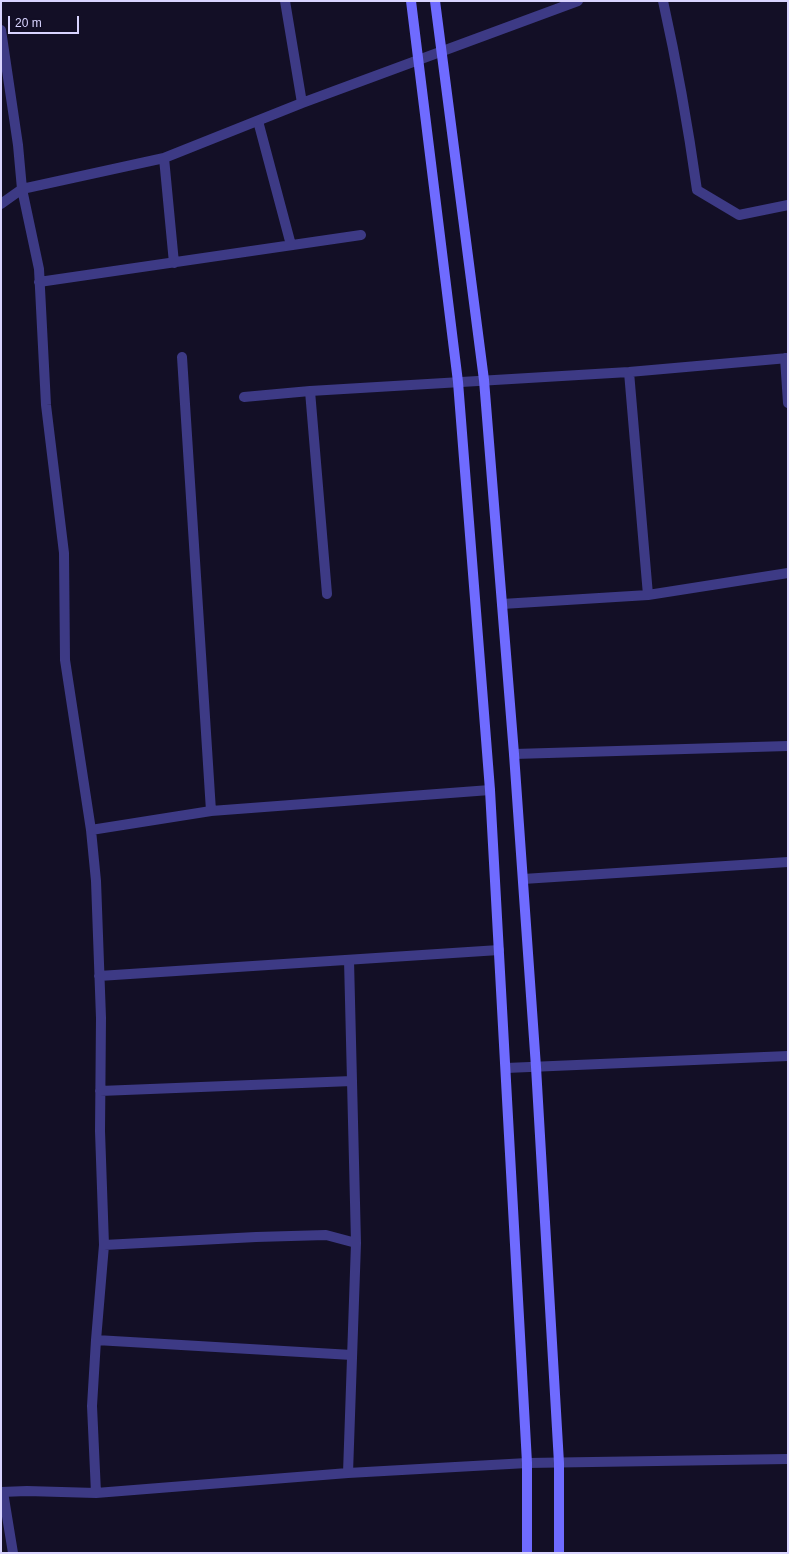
<!DOCTYPE html>
<style>
body{margin:0}
#map{position:relative;width:789px;height:1554px;overflow:hidden;background:#130f26;font-family:Helvetica,sans-serif}
canvas{display:block}
.frame{position:absolute;inset:0;border:2px solid #d9d4ff;pointer-events:none}
.scale{position:absolute;left:8px;top:16px;width:71px;height:18px;box-sizing:border-box;border:2px solid #d9d4ff;border-top:0;padding-left:5px;font-size:12px;line-height:14px;white-space:nowrap;color:#d9d4ff;-webkit-text-stroke:3px #130f26;paint-order:stroke}
</style>
<div id="map">
<canvas width="789" height="1554"></canvas>
<div class="frame"></div>
<div class="scale">20 m</div>
</div>
<script>
const g = document.querySelector('canvas').getContext('2d');
g.lineJoin = 'round';
function trace(path, color, width, dash) { g.strokeStyle = color; g.lineWidth = width; g.lineCap = dash ? 'butt' : 'round'; g.setLineDash(dash || []); g.stroke(path); }
trace(new Path2D(`
 M285,1L302,103
 M663,1C677,64 688,126 697,190L739,215L788,205
 M1,30L18,145L22,189L39,269L46,405L64,553L65,660L91,830L96,881L101,1018L100,1131L104,1245L96,1340L92,1406L96,1493
 M258,121L291,245
 M164,158L174,263
 M1,204L22,189L164,158L302,103L578,1
 M39,282L361,235
 M182,357L211,811
 M785,358L788,403
 M629,372L648,595
 M310,391L327,594
 M244,397L310,391L629,372L788,358
 M502,604L648,595L788,573
 M514,754L788,746
 M91,830L211,811L490,790
 M523,879L788,862
 M99,976L499,950
 M506,1068L788,1056
 M100,1091L352,1081
 M104,1245L256,1237L326,1235L356,1243
 M96,1340L352,1355
 M348,1473L356,1243L349,960
 M1,1492L27,1491L96,1493L348,1473L527,1463L788,1459
 M3,1492L13,1553`), '#3d3a85', 10);
trace(new Path2D(`
 M411,1L458,382L490,790L527,1463V1553
 M435,1L484,380L514,754L536,1067L559,1463V1553`), '#6f6bff', 10);
</script>
